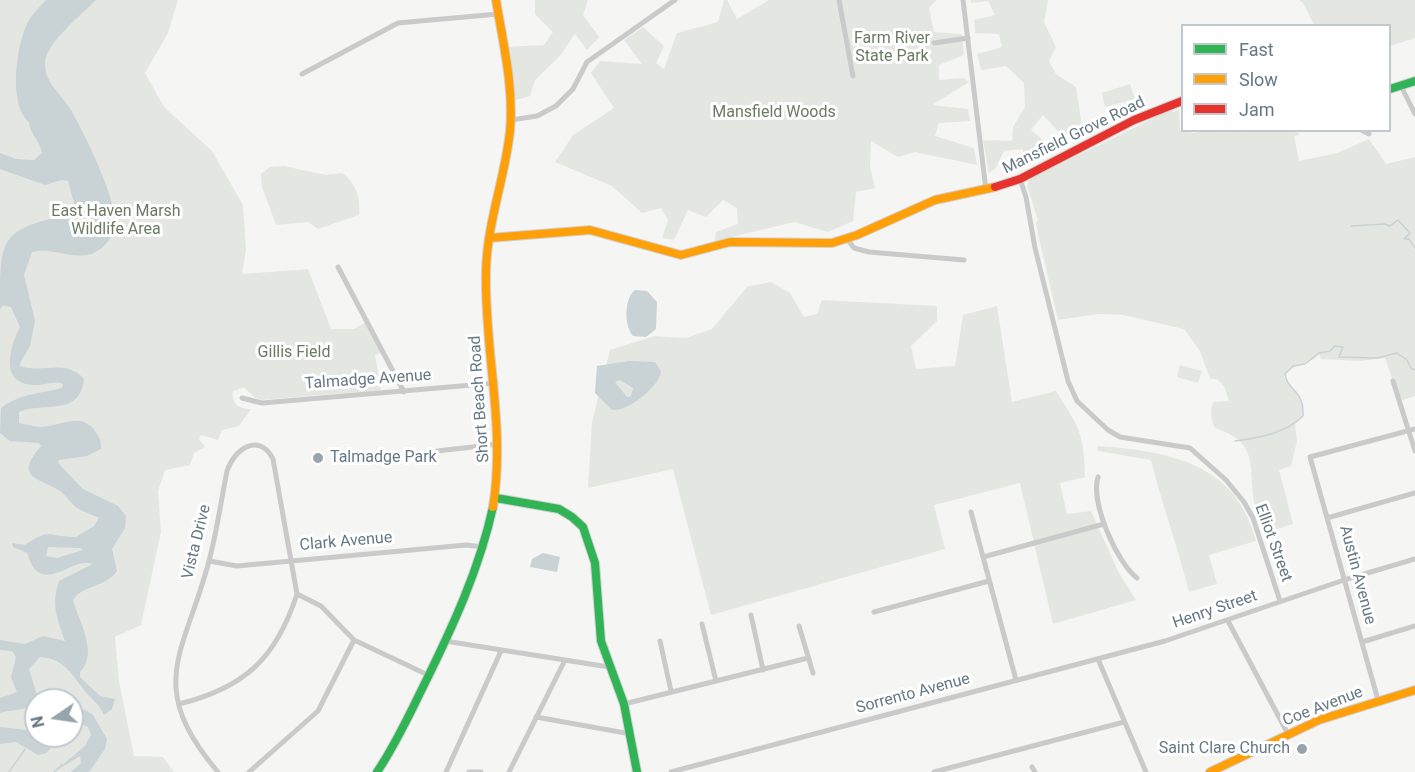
<!DOCTYPE html>
<style>
body{margin:0}
#map{position:relative;width:1415px;height:772px;overflow:hidden;background:#f5f5f4;font-family:Roboto,sans-serif}
canvas{display:block}
.legend{position:absolute;left:1181px;top:24px;width:210px;height:108px;box-sizing:border-box;background:#fff;border:2px solid #c1c9ce;margin:0;padding:8px 10px;list-style:none;font-size:18px;color:#657884}
.legend li{display:flex;align-items:center;gap:12px;height:30px}
.legend b{width:30px;border:2px solid #c1c9ce}
.north{position:absolute;left:24px;top:688px;width:60px;height:60px;box-sizing:border-box;background:#fff;border:2px solid #c1c9ce;border-radius:50%;rotate:257deg;font-size:16px;font-weight:700;line-height:24px;text-align:center;color:#657884}
.north::after{content:'';display:block;margin:auto;width:21px;height:27px;background:#97a4ab;clip-path:polygon(50% 0,100% 100%,50% 72%,0 100%)}
</style>
<div id="map">
<canvas width="1415" height="772"></canvas>
<ul class="legend">
<li><b style="height:8px;background:#30b455"></b>Fast</li>
<li><b style="height:8px;background:#ff9f0a"></b>Slow</li>
<li><b style="height:8px;background:#e5322d"></b>Jam</li>
</ul>
<div class="north">N</div>
</div>
<script>
const g = document.querySelector('canvas').getContext('2d');
g.lineJoin = 'round';
function fillPath(path, color) { g.fillStyle = color; g.fill(path, 'evenodd'); }
function trace(path, color, width, dash) { g.strokeStyle = color; g.lineWidth = width; g.lineCap = dash ? 'butt' : 'round'; g.setLineDash(dash || []); g.stroke(path); }
function write(font, color, halo, rows, align = 'center') {
  g.font = font + ' Roboto,sans-serif'; g.lineWidth = 6; g.setLineDash([]); g.textBaseline = 'middle'; g.strokeStyle = halo; g.fillStyle = color; for (const [text, x, y, turn = 0] of rows) {
    g.save(); g.translate(x, y); g.rotate((+turn || 0) * Math.PI / 180); g.textAlign = isNaN(turn) ? turn : align; if (halo) g.strokeText(text, 0, 0); g.fillText(text, 0, 0); g.restore();
  }
}
fillPath(new Path2D(`
 M0,0H178L168,33L145,73L164,107L212,151L243,205L246,250L242,274L308,269L331,329H354L366,322L382,353L375,355L381,390L261,400L254,397L244,387L233,391C231,404 240,409 251,409L239,426L222,430L218,440L201,435L199,439L205,447L194,453L190,465L165,470L158,491L161,532L141,625L115,637L119,681L134,756L163,757L174,772H0ZM36,700H72V736H36Z
 M535,0H588L583,15L599,37L587,50L575,34L559,57L535,80L530,96L513,101L507,47L544,45L553,32L535,14Z
 M724,0H727L737,19L769,0H937L929,8L934,32L962,34L964,55L939,65V80L963,78L969,82L932,105L968,109L970,121L939,123L935,136L974,148L977,165L915,152L898,157L871,141L870,167L875,188L856,192L853,221L828,232L794,222L715,241L716,232L738,224L737,208L723,200L706,217L688,210L674,240L662,238L668,220L661,208L642,213L612,186L555,162L573,135L614,108L591,73L600,61L642,64L624,40L643,27L664,46L656,63L664,69L677,33L718,22Z
 M971,0H1048L1044,22L1056,47L1049,61L1056,74L1076,87L1083,133L1066,140L1043,115L1031,130L1047,143L1049,153L1026,167L1023,149L1004,151L996,168L989,173L983,140L1012,141L1013,127L1025,107L1024,83L1006,66L981,70L977,54L1002,47L999,34L975,33L974,20L995,15L988,1L971,3Z
 M1299,0H1415V38L1390,46V26L1314,25L1303,3Z
 M1130,84L1135,99L1105,107L1102,93Z
 M1172,109L1173,112L1179,109L1180,131L1194,133L1204,130L1299,131V135L1294,136L1299,161L1337,153L1369,139L1386,164L1415,157V396L1400,401L1385,358L1360,361L1321,359L1319,354C1310,366 1290,363 1284,377C1292,392 1304,396 1303,416L1295,424L1297,441L1291,466L1279,470L1293,524L1265,533C1261,524 1256,515 1255,506C1247,470 1262,443 1215,428C1211,419 1209,411 1214,402L1229,401L1224,386L1217,379H1210L1200,351L1184,329L1123,315L1098,314L1058,320L1038,234L1036,222L1038,220L1027,186L1030,179Z
 M284,166L326,175L342,173C356,182 361,199 359,215L318,229L308,222L276,225L262,187L261,174L270,167Z
 M771,282L790,293L804,317L817,314L822,300L937,306V321L911,346L916,369L955,366L963,315L997,306L1012,402L1056,391C1079,428 1084,432 1085,477L1060,483L1067,514L1091,511L1118,571L1136,600L1053,624L1020,483L934,505L945,549L711,615L673,469L588,488L592,422L610,350L654,336L686,338L712,329L747,287Z
 M1180,365L1202,371L1198,383L1177,377Z
 M1097,446C1167,451 1236,462 1256,541L1209,555L1217,584L1189,592C1178,547 1162,505 1151,460L1098,451Z`), '#e4e7e1');
fillPath(new Path2D(`
 M46,0H96C82,14 45,44 45,63C44,82 62,95 71,110C84,133 117,199 115,224C114,237 103,250 91,254C72,260 52,247 32,252L24,275L35,321L30,346L20,363V366C43,374 66,358 84,379C80,418 43,401 19,412V423C25,424 32,426 38,427C58,428 80,410 95,431C100,438 101,440 101,449L87,456L59,460L58,463L83,489L118,506L126,516L125,528L112,549L117,571C107,587 82,585 73,600C79,621 99,654 80,672V677L100,696L115,699L112,709L104,715C98,702 92,700 84,690C71,673 64,659 40,657L29,669L37,695C29,714 15,708 0,713V698L17,692L11,677L16,657L12,651L0,650V640L25,644L43,636L65,641C57,619 51,604 59,581L93,564C75,556 49,589 33,567C30,563 29,557 27,553L13,547L12,543L25,545C51,527 48,537 76,537L94,526L99,518C93,515 84,512 77,508C71,504 67,496 60,491C39,477 13,479 41,446L39,443L10,441L0,433L1,408C21,393 39,394 62,388L63,384C54,380 45,385 36,385C0,385 8,351 20,327L11,307L3,305L0,309C0,235 0,231 69,214L74,203L68,181L62,180L45,185L0,169V153L16,159L34,160L42,153C40,140 30,135 29,122C8,105 16,45 28,22C32,14 40,7 46,0ZM48,547L80,548L83,550L57,558L46,556Z
 M635,290L647,291L657,302L656,329L646,337L633,336C624,326 624,298 635,290Z
 M629,361L655,362L661,371C660,386 628,412 612,410L595,393L597,366ZM620,380L633,388L631,396L627,397L615,382Z
 M543,553L560,557L557,572L530,567L532,559Z
 M72,708L86,710L93,715L107,739L105,749L89,772H71L81,763L80,756L54,772L85,746L91,735L88,727L72,719Z
 M0,727L26,730L36,741V736H52V747L46,753L38,755L16,742L0,744Z`), '#c9d2d4');
trace(new Path2D(`
 M1351,226L1385,224L1390,226L1398,220L1410,233L1404,239H1409L1415,248
 M1235,441C1259,438 1286,433 1303,416C1305,390 1287,391 1285,374L1293,366L1305,364L1319,353L1330,351L1335,346L1343,347L1339,357L1377,358L1397,353L1407,360L1411,368L1415,370
 M9,772L25,749
 M54,772L62,764`), '#c9d2d4', 1.5);
const fast = new Path2D(`
 M1390,89L1415,81
 M496,498L559,509L572,517L583,527L595,563L601,641L624,704L637,772
 M377,772C396,744 410,713 425,683C453,626 479,570 493,507`);
const slow = new Path2D(`
 M489,238L590,230L681,255L730,242L832,243L857,235L935,200L995,187
 M493,507C506,424 484,352 486,271C487,223 505,178 510,131C514,87 503,43 496,0
 M1210,772L1319,720L1415,690`);
const jam = new Path2D(`
 M995,187L1020,179L1134,120L1182,101`);
trace(fast, '#d2d3d4', 10);
trace(slow, '#d2d3d4', 10);
trace(jam, '#d2d3d4', 10);
trace(new Path2D(`
 M839,0L853,76
 M963,0L986,190
 M934,43L968,38
 M302,74L398,23L498,14
 M1401,86L1415,114
 M511,120L537,116L556,106L573,89L587,62L675,0
 M1361,130L1369,134
 M1020,179L1026,197L1035,248L1068,381L1077,401L1108,430L1120,437L1190,448L1226,480L1244,502L1253,518L1280,601
 M847,239L854,248L869,252L964,260
 M338,267L404,392
 M1393,381L1415,451
 M242,398L262,403L496,383
 M437,451L499,444
 M1098,477C1090,502 1117,563 1137,578
 M971,512L1016,680
 M1327,518L1415,493
 M983,557L1104,524
 M209,561L237,566L466,545L485,547
 M874,612L989,581
 M751,615L763,670
 M1228,621L1288,734
 M702,624L716,681
 M799,626L813,673
 M445,641L609,667
 M660,641L671,691
 M1362,642L1415,626
 M1098,659L1146,772
 M1378,700L1310,457L1415,429
 M179,704C244,688 276,659 297,594
 M624,704L808,658
 M536,717L631,734
 M1032,767L1035,772
 M218,772C144,685 185,653 209,561C217,531 221,501 227,471C234,449 259,432 273,459L297,594L321,606L354,640L428,675
 M249,772L318,711L354,640
 M446,772L501,651
 M469,772H481
 M509,772L564,662
 M671,772L1165,641L1344,580L1415,559
 M934,772L1124,722`), '#cacacb', 5);
trace(fast, '#30b455', 8);
trace(slow, '#ff9f0a', 8);
trace(jam, '#e5322d', 8);
for (const [x, y, r, color] of [
 [318,458,6,"#97a4ab"],
 [1302,749,6,"#97a4ab"]
]) { const dot = new Path2D(); dot.arc(x, y, r, 0, 2 * Math.PI); g.fillStyle = color; g.fill(dot); trace(dot, '#fff', 2); }
write('16px', '#6a7b64', '#fff', [
 ["Farm River",892,39],
 ["State Park",892,57],
 ["Mansfield Woods",774,113],
 ["East Haven Marsh",116,212],
 ["Wildlife Area",116,230],
 ["Gillis Field",294,353]
]);
write('16px', '#657884', '#fff', [
 ["Mansfield Grove Road",1074,136,-26],
 ["Talmadge Avenue",368,380,-4],
 ["Short Beach Road",480,399,-94],
 ["Vista Drive",197,542,-76],
 ["Clark Avenue",346,542,-5],
 ["Elliot Street",1273,543,70],
 ["Austin Avenue",1357,575,75],
 ["Henry Street",1215,610,-19],
 ["Sorrento Avenue",913,694,-15],
 ["Coe Avenue",1323,707,-21]
]);
write('16px', '#657884', '#fff', [
 ["Talmadge Park",330,458],
 ["Saint Clare Church",1290,749,"right"]
], 'left');
</script>
